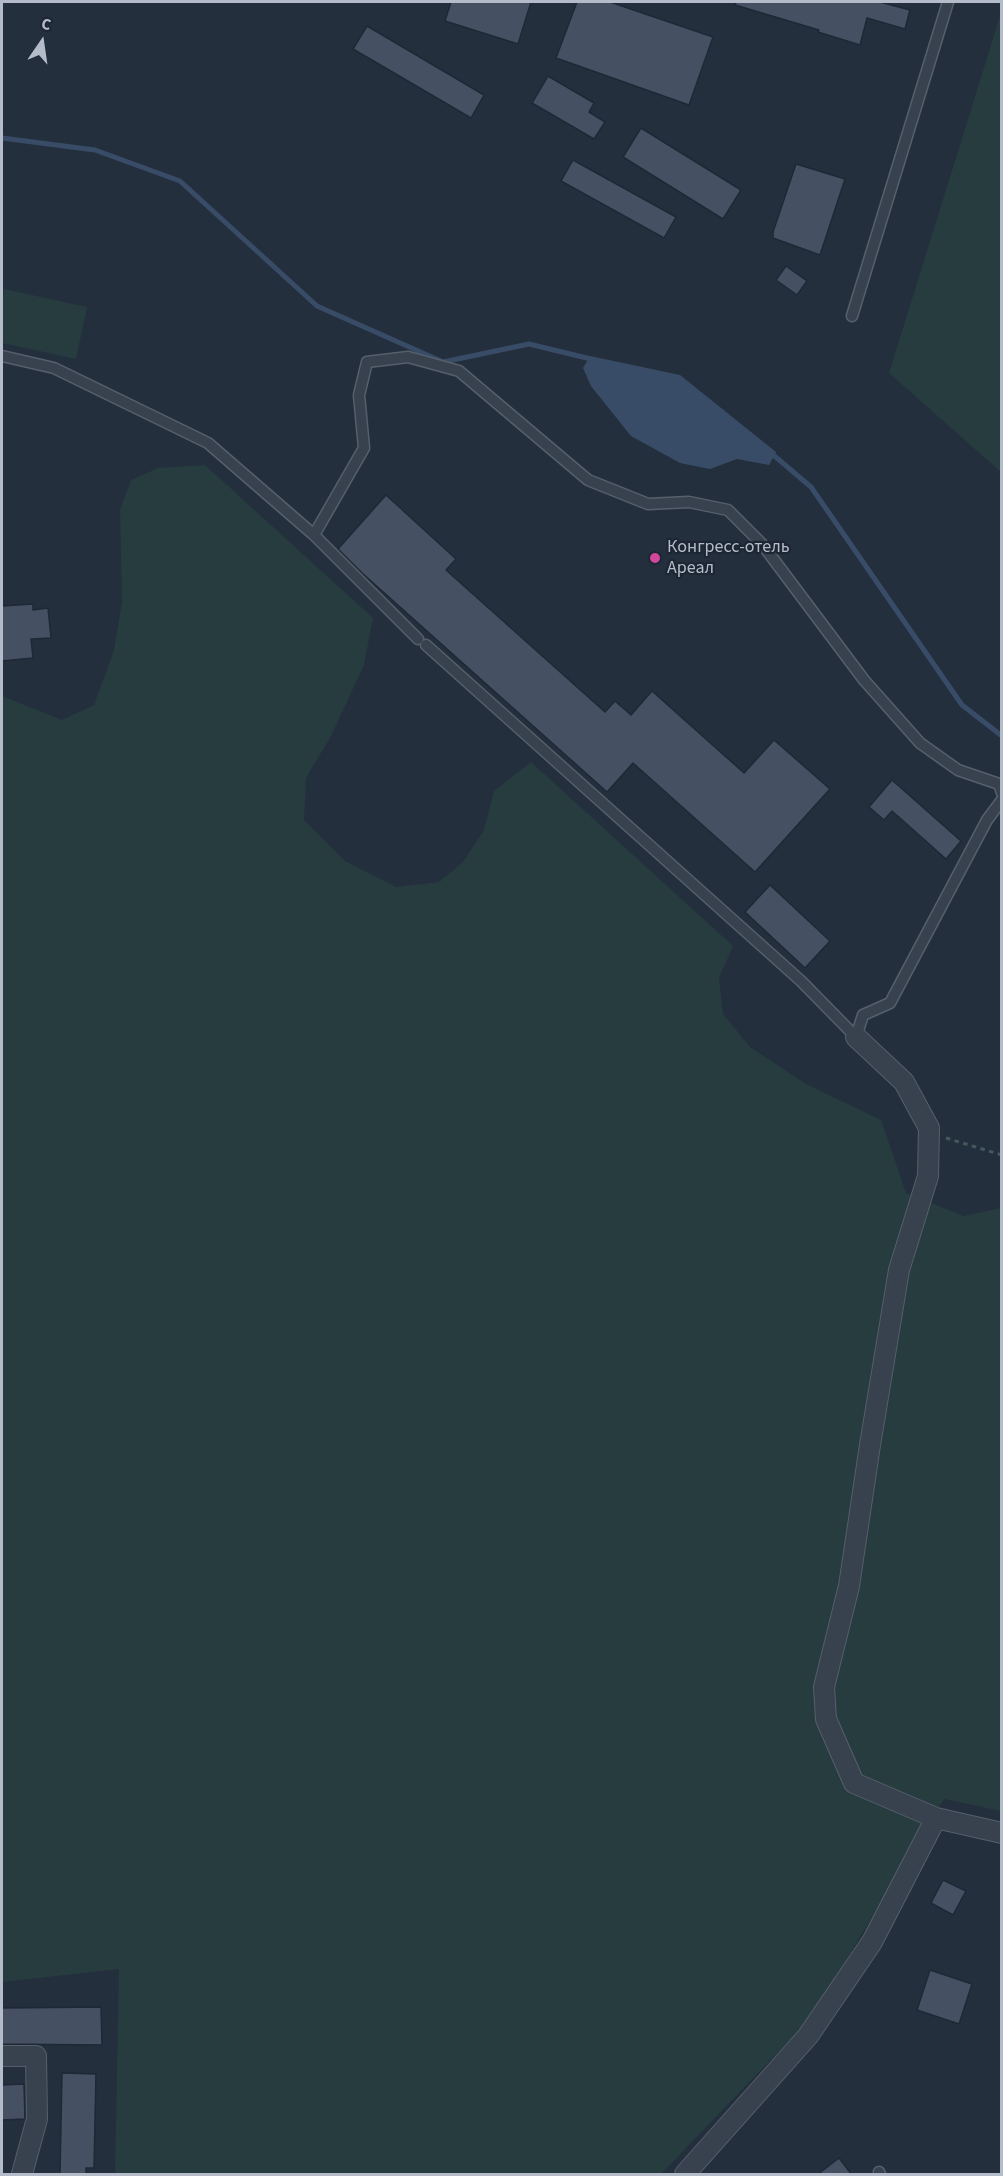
<!DOCTYPE html>
<meta charset="utf-8">
<style>
body{margin:0}
#map{position:relative;width:1003px;height:2176px;overflow:hidden;background:#242f3e;font-family:"Source Sans 3",sans-serif}
canvas{display:block}
.frame{position:absolute;inset:0;border:3px solid #b4bcc9;pointer-events:none}
.north{position:absolute;left:12px;top:12px;width:60px;height:60px;-webkit-text-stroke:4px #1d2633;paint-order:stroke;rotate:13deg;font-size:16px;font-weight:700;line-height:24px;text-align:center;color:#b4bcc9}
.north::after{content:'';display:block;margin:auto;width:21px;height:27px;background:#b4bcc9;clip-path:polygon(50% 0,100% 100%,50% 72%,0 100%)}
</style>
<div id="map">
<canvas width="1003" height="2176"></canvas>
<div class="frame"></div>
<div class="north">С</div>
</div>
<script>
const g = document.querySelector('canvas').getContext('2d');
g.lineJoin = 'round';
function fillPath(path, color) { g.fillStyle = color; g.fill(path, 'evenodd'); }
function trace(path, color, width, dash) { g.strokeStyle = color; g.lineWidth = width; g.lineCap = dash ? 'butt' : 'round'; g.setLineDash(dash || []); g.stroke(path); }
function write(font, color, halo, rows, align = 'center') {
  g.font = font + ' "Source Sans 3",sans-serif'; g.lineWidth = 4.5; g.setLineDash([]); g.textBaseline = 'middle'; g.strokeStyle = halo; g.fillStyle = color; for (const [text, x, y, turn = 0] of rows) {
    g.save(); g.translate(x, y); g.rotate((+turn || 0) * Math.PI / 180); g.textAlign = isNaN(turn) ? turn : align; if (halo) g.strokeText(text, 0, 0); g.fillText(text, 0, 0); g.restore();
  }
}
fillPath(new Path2D(`
 M1001,13L1002,472H1001L889,373Z
 M4,289L87,307L76,359L2,343V302Z
 M205,465L373,618L364,665L331,736L306,778L304,820L345,861L396,887L439,882L463,862L484,830L494,791L531,762L733,946L719,978L723,1014L750,1047L806,1084L881,1120L906,1193L964,1216L1001,1208V1811L944,1799L811,2018L661,2174H115L119,1969L2,1982V696L62,720L94,705L114,650L122,601L120,510L131,480L158,468Z`), '#263c3f');
fillPath(new Path2D(`
 M590,356L680,375L776,452L769,465L737,459L710,469L680,463L631,436L591,386L583,368Z`), '#394c67');
trace(new Path2D(`
 M2,138L95,150L180,181L317,306L443,362L529,344L595,360
 M771,453L811,487L962,705L1002,736`), '#394c67', 5);
const building = new Path2D(`
 M451,2H531L518,44L445,21Z
 M577,2H610L713,37L689,105L556,58Z
 M736,2H880L910,10L905,29L867,18L860,45L818,32L819,30L735,5Z
 M367,26L484,95L471,118L353,49Z
 M548,76L594,103L589,112L605,122L594,139L532,103Z
 M641,128L741,190L723,219L623,157Z
 M573,160L676,217L664,238L561,181Z
 M796,164L845,179L820,255L773,238V232Z
 M786,266L807,281L797,295L776,280Z
 M386,495L456,559L446,570L605,712L615,701L631,715L652,691L744,773L774,740L830,789L755,872L633,763L607,792L362,573L338,549Z
 M33,604V610L48,608L51,638L31,639L33,658L2,661V606Z
 M892,780L961,841L946,859L892,811L884,820L869,807Z
 M770,885L830,941L805,968L745,912Z
 M943,1880L966,1891L953,1915L931,1903Z
 M930,1970L972,1984L959,2024L917,2010Z
 M101,2007L102,2045L2,2044V2008Z
 M62,2073L96,2074L94,2168H86V2175H60Z
 M24,2084L25,2119L2,2120V2085Z
 M839,2158L852,2175H817Z`);
fillPath(building, '#455162');
trace(building, '#1f2835', 1.5);
const lane = new Path2D(`
 M852,316L948,2
 M2,356L54,368L208,443L314,535
 M418,639L314,535L364,448L359,395L367,362L408,357L459,371L588,480L648,504L689,502L728,510L762,544L864,680L920,743L958,770L999,784L1002,793
 M426,645L801,981L856,1037L863,1015L890,1003L987,820L1002,800
 M879,2172L880,2174`);
const street = new Path2D(`
 M856,1037L904,1082L929,1128L928,1176L899,1270L870,1445L849,1586L824,1687L826,1719L854,1783L936,1818L1002,1833
 M2,2056H36L37,2119L22,2174
 M685,2174L808,2036L872,1942L936,1818`);
trace(lane, '#565f6c', 13);
trace(street, '#565f6c', 22);
trace(new Path2D(`
 M946,1138L1002,1155`), '#44595c', 3, [4.5, 4.5]);
trace(lane, '#38414e', 10);
trace(street, '#38414e', 20);
for (const [x, y, r, color] of [
 [655,558,6,"#d1479c"]
]) { const dot = new Path2D(); dot.arc(x, y, r, 0, 2 * Math.PI); g.fillStyle = color; g.fill(dot); trace(dot, '#1d2633', 2); }
write('18px', '#b4bcc9', '#1d2633', [
 ["Конгресс-отель",667,548],
 ["Ареал",667,569]
], 'left');
</script>
